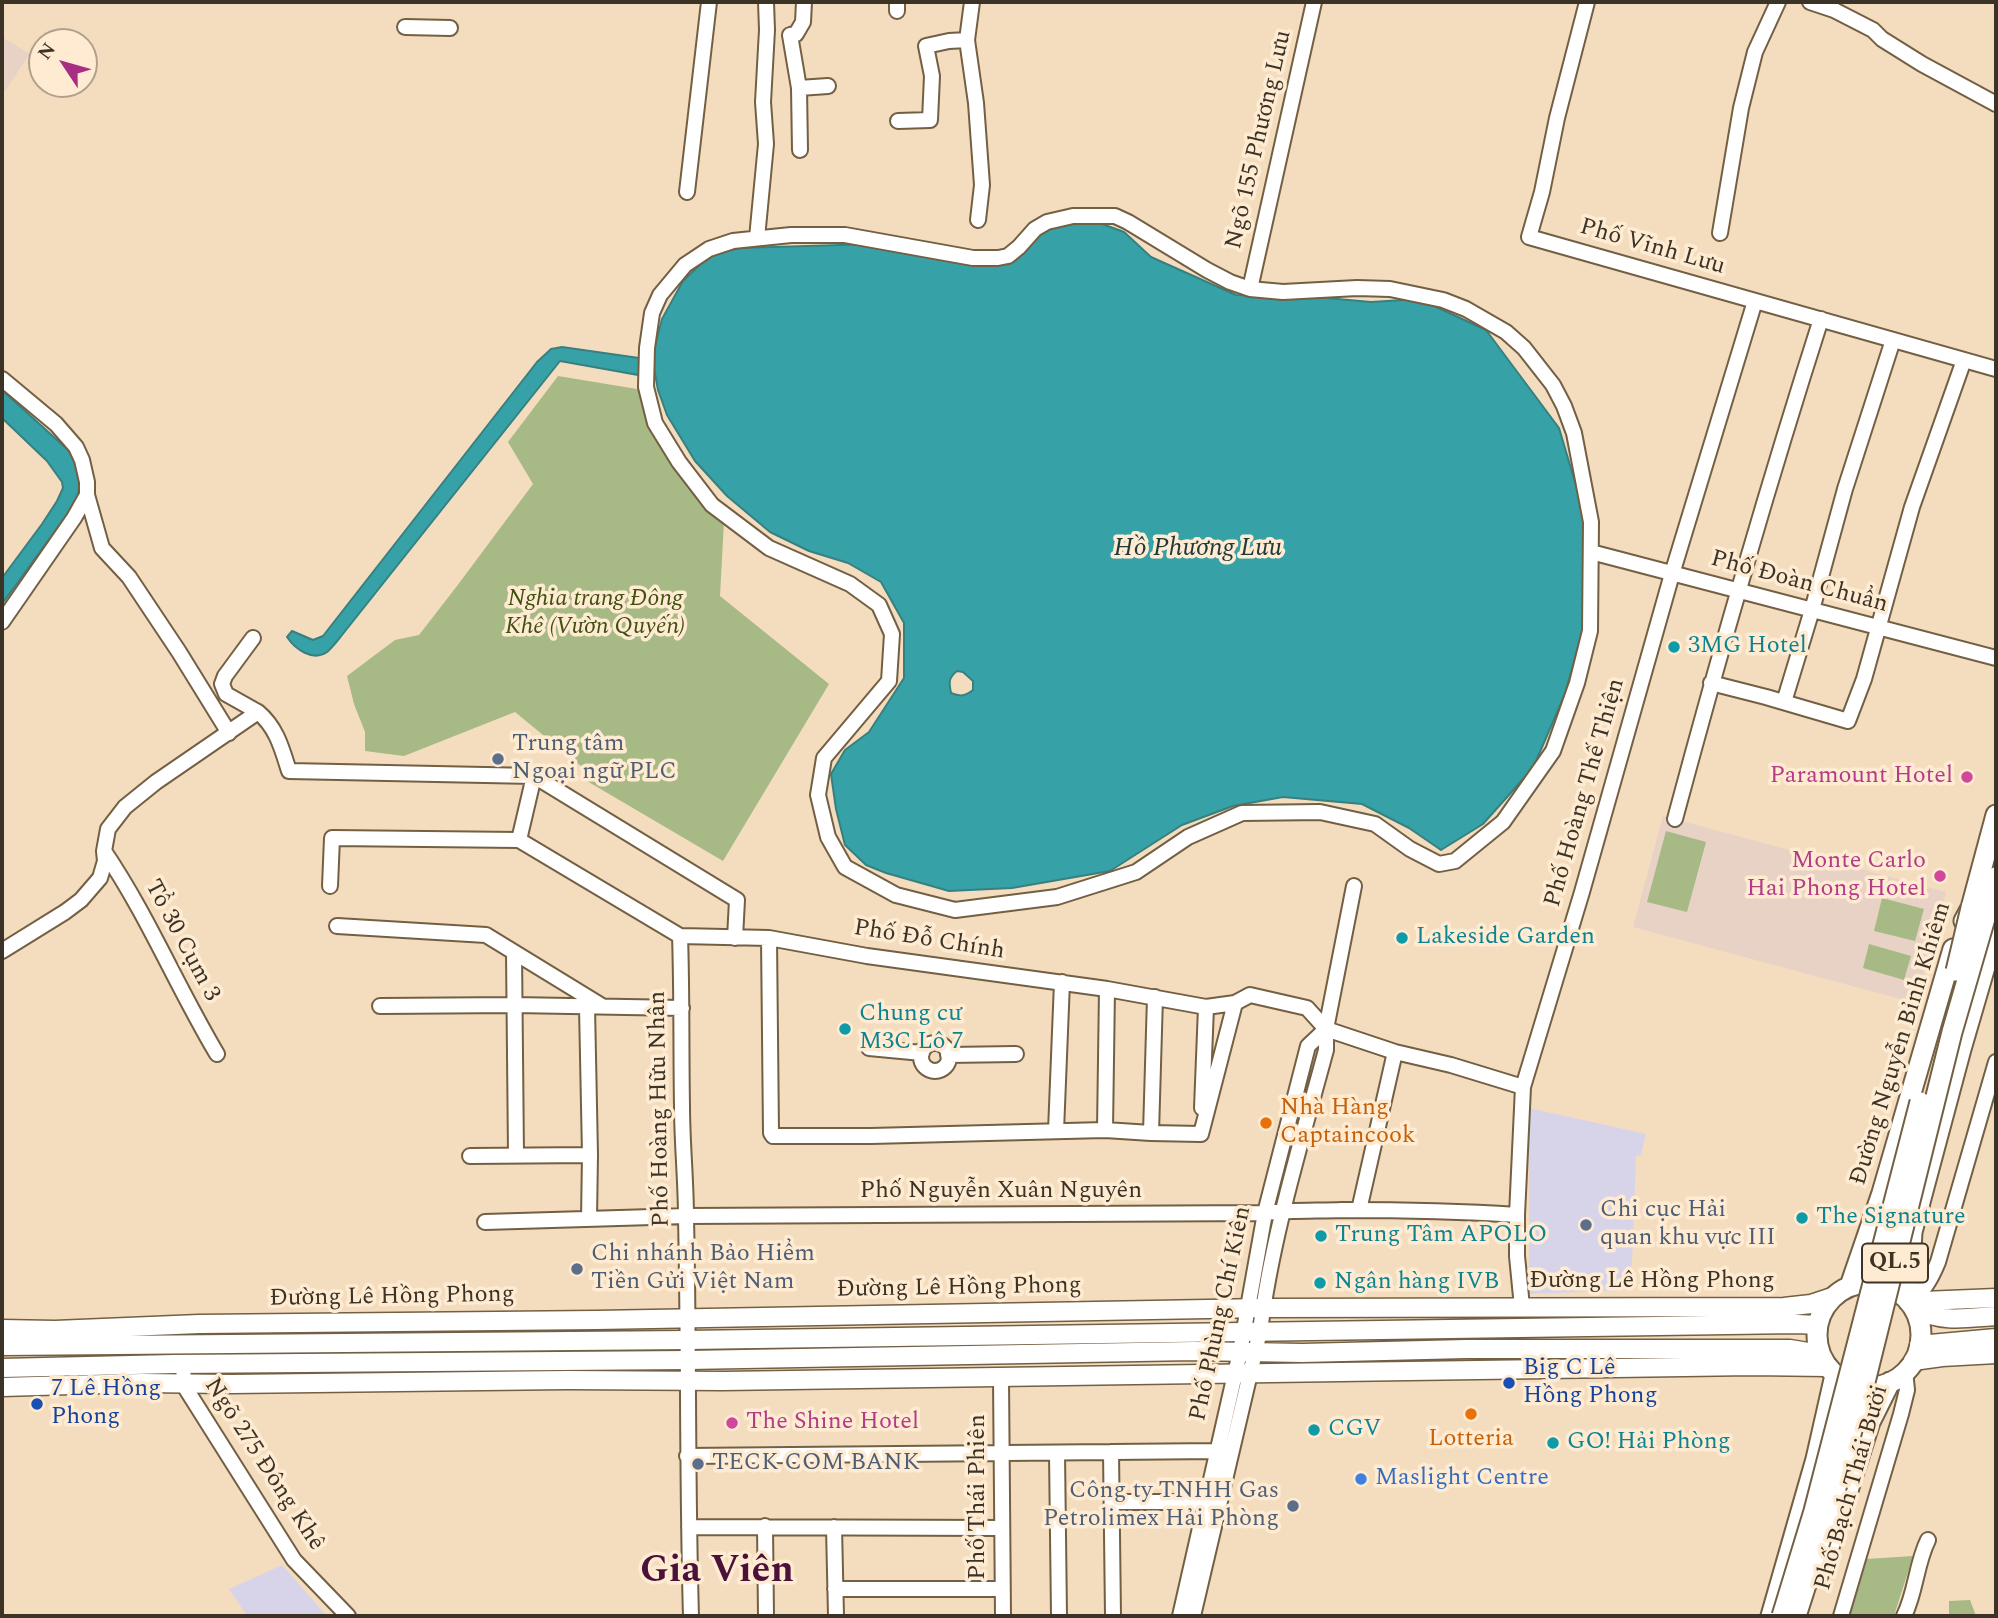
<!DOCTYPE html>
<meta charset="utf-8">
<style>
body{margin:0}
#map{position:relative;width:1998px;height:1618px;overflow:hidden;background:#f4ddbe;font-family:Spectral,serif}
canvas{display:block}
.frame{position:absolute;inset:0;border:4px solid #3b3326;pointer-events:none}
.north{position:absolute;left:28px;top:28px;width:70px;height:70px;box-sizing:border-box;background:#feebd2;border:2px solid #b0a18d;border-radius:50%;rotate:306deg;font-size:19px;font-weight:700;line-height:28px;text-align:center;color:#3b3326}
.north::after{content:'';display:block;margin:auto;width:24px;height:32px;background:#a82e83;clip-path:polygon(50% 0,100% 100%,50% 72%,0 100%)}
</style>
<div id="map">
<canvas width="1998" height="1618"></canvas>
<div class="frame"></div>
<div class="north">N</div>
</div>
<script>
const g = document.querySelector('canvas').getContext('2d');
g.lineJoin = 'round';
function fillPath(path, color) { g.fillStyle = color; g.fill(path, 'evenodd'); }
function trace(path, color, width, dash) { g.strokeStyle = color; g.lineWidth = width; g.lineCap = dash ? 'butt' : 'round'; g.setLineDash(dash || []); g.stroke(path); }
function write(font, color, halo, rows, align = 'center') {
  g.font = font + ' Spectral,serif'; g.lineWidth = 7; g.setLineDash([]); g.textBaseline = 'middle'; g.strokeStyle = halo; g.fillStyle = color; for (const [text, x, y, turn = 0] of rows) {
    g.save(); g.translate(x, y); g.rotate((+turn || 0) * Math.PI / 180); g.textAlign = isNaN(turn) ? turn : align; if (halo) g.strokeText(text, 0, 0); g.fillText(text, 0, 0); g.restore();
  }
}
fillPath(new Path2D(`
 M1529,1108L1646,1134L1641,1155L1636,1156L1631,1290L1529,1294Z
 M282,1565L327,1616H247L229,1589Z`), '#d7d4ea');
fillPath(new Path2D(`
 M2,37L30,54L2,95Z
 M1663,816L1946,892L1915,1003L1633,927Z`), '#e8d2c6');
fillPath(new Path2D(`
 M558,376L643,390L665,456L724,521L720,596L829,684L723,861L587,781L593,776L515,712L404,756L365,751V732L354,704L347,676L395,640L419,635L457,586L533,484L508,442Z
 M1666,831L1706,842L1687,912L1647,902Z
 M1882,898L1924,909L1915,941L1874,931Z
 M1869,944L1911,956L1904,980L1863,968Z
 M1913,1556L1894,1616H1848L1866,1559Z
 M1970,1600L1976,1616H1949V1601Z`), '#a7b985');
const water = new Path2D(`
 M1071,220L1094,221L1124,232L1151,257L1236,295L1304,296L1371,302L1419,299L1486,330L1559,428L1586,519L1584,626L1565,694L1533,768L1483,824L1441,850L1409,828L1362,804L1283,797L1233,806L1182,825L1110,871L1012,888L949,891L886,873L866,865L845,845L836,809L831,774L845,750L869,732L904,678V623L881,582L848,563L809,551L770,532L727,496L695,461L667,415L658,390L652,357L662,319L683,281L710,255L740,248L874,244L1001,263L1045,228ZM957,671L963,672L973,681V690C965,696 961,697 951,693C949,683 948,678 957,671Z
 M562,347L639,358L645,364V370L638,375L560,361L342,635C338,640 332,648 327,652C313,662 295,649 287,637L292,631L313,640L323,636L537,362L551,349Z
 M2,390L67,449L77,462L81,475L77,501L2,604V578L42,524L57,501L63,488L62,482L47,461L2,418Z`);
fillPath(water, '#36a1a6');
trace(water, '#388080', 2);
const minor = new Path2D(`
 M897,2V11
 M972,2L967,40L976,103L982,185L978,220
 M1587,2L1557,118L1542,192L1529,237L1996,369
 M1810,2L1834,10L1873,30L1882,39L1922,64L1996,104
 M405,27L450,28
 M799,88L828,86
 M898,121L930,120L932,76L926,46L949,41L967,40
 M800,150L799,88L790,35L796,34L803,22L804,2
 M687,192L709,2
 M1073,216H1115L1128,222L1207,270L1230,282L1250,289L1283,292L1357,288L1390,289L1443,300L1466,309L1506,332L1524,348L1553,385L1564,406L1574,433L1591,522L1590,631L1577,683L1553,751L1503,822L1455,861L1439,864L1410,849L1375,824L1320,812L1242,813L1188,837L1136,872L1057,897L955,910L896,895L845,867L828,837L818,795L824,758L889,681L892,634L879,605L850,584L769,548L712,505L679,462L655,423L646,387L647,348L652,313L660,295L685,265L709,249L733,241L791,235H845L973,258H998L1008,256L1019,247L1035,229L1047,222Z
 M1720,233L1741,108L1755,52L1778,2
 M757,238L766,144L763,102L767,30L766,2
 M1250,289L1314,2
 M2,379L56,424L76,447L82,460L87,482V495L74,518L2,622
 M87,495L102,548L129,577L179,652L229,733
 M1591,552L1996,658
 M253,638L225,676L222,684L226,694L258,712
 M1711,683L1766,697L1848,721L1864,679L1912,507L1964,360
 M1784,702L1812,610L1845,489L1893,340
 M1675,819C1720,651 1768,485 1821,319
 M519,840L534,776
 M104,851C148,916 177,987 217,1054
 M330,886L332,838L519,840L680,936L769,938L867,956L1107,989L1206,1007L1235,1003L1250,995L1307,1008L1326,1029L1395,1052L1451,1065L1523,1087
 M337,926L486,935L602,1006
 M680,936C682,993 681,1049 682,1106C682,1143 686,1181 686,1218C689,1351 687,1483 691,1616
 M769,938L771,1133L773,1136H871L1105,1130
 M2,951L65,912L81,900L100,878L105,861L104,851L108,829L125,807L156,782L258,712C277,728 282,749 289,771L534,776L737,900L735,938
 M514,952L516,1155
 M1107,989L1105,1130L1151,1133
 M1155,997L1151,1133L1201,1134
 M380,1006L514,1005L682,1008
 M587,1007L590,1155L589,1219
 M921 1057a14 14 0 1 1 28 0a14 14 0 1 1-28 0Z
 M869,1048L922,1053
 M948,1055L1016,1054
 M1202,1108L1206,1007
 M1056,1131L1062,982
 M1201,1134L1235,1003
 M470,1156L590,1155
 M1359,1210L1395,1052
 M485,1222L686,1216L1265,1213C1291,1210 1316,1211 1342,1210C1400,1210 1458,1211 1517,1215
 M1910,1303C1924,1291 1931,1279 1938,1262L1996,1062
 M1522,1307L1517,1256V1215L1523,1087L1582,892L1672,574L1755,301
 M184,1364L183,1384L294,1560L348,1616
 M1001,1378L1003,1616
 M1111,1452L1113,1616
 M1057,1453L1059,1616
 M687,1456L1217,1451
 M1112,1502H1206
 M765,1526L766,1616
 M689,1527L1002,1528
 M834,1527L836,1616
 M835,1589H1002
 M1180,1616L1240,1352L1265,1213L1308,1046L1326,1029
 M1193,1616L1260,1331C1272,1236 1301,1143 1326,1050V1029L1354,886
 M1841,1616L1901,1414L1907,1390L1905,1371
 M1904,1616C1916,1592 1916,1564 1928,1540`);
const major = new Path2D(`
 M1911,1305L1923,1301L1996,1298
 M1914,1309C1943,1323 1966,1318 1996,1316
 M2,1329L55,1330L199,1324L596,1320L1263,1308L1784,1307L1811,1304L1832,1297
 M1919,1345L1996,1338
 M2,1346L687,1340L1797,1324L1817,1325
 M1913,1361L1942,1357L1996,1354
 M2,1368L174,1364L688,1360L1194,1351L1302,1353L1466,1349H1790L1820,1354
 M2,1387L141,1383L231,1384L567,1380L723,1381L1752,1366L1828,1367`);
const highway = new Path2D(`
 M1964,921L1971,908L1996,815
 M1817 1335a52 52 0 1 1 104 0a52 52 0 1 1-104 0Z
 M1850,1286L1882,1193L1953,949
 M1908,1301L1912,1232L1961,1049L1994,936L1988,908L1996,877
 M1818,1575L1835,1531L1870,1422L1890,1382
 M1771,1616L1816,1459L1835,1375`);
trace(minor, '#735f43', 18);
trace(major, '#735f43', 21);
trace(highway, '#735f43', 23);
trace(minor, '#fff', 14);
trace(major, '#fff', 18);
trace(highway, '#fff', 19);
const highwayBridge = new Path2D(`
 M1956,971L1971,908
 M1782,1616L1814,1511L1920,1102
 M1796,1616L1829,1513L1861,1398L1952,1032L1988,908`);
trace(highwayBridge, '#735f43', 23, []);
trace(highwayBridge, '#fff', 19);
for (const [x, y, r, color] of [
 [1674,647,7,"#0f9aa8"],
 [498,759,7,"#5c6f8a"],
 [1967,777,7,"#d1479c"],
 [1940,876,7,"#d1479c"],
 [1402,938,7,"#0f9aa8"],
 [845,1029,7,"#0f9aa8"],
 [1266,1123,7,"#e8710a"],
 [1802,1218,7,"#0f9aa8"],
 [1586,1225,7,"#5c6f8a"],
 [1321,1236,7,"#0f9aa8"],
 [577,1269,7,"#5c6f8a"],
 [1320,1283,7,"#0f9aa8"],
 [1509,1383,7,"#1a4fb4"],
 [37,1404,7,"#1a4fb4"],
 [1471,1414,7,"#e8710a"],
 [732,1423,7,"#d1479c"],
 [1314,1430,7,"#0f9aa8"],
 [1553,1443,7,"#0f9aa8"],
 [698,1464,7,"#5c6f8a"],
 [1361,1479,7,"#3f7fe0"],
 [1293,1506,7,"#5c6f8a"]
]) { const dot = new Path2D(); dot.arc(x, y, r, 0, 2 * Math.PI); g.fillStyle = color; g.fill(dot); trace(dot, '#feebd2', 2.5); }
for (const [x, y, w] of [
 [1895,1263,66]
]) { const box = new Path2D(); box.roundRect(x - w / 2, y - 19.5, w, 39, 5); g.fillStyle = '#feebd2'; g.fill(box); trace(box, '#3b3326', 2); }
write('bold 23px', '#3b3326', null, [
 ["QL.5",1895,1263]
]);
write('24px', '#3b3326', '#feebd2', [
 ["Ngõ 155 Phương Lưu",1260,140,-77],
 ["Phố Vĩnh Lưu",1652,248,16],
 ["Phố Đoàn Chuẩn",1799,583,15],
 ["Phố Hoàng Thế Thiện",1586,793,-74],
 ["Tổ 30 Cụm 3",181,941,62],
 ["Phố Đỗ Chính",929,941,9],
 ["Đường Nguyễn Bỉnh Khiêm",1902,1044,-73],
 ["Phố Hoàng Hữu Nhân",661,1109,-91],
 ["Phố Nguyễn Xuân Nguyên",1001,1192],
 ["Đường Lê Hồng Phong",1652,1282],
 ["Đường Lê Hồng Phong",959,1289,-1],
 ["Đường Lê Hồng Phong",392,1298,-1],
 ["Phố Phùng Chí Kiên",1222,1314,-78],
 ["Ngõ 275 Đông Khê",263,1465,57],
 ["Phố Bạch Thái Bưởi",1853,1488,-74],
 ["Phố Thái Phiên",979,1497,-90]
]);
write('italic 24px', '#3f500f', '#feebd2', [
 ["Nghia trang Đông",595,600],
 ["Khê (Vườn Quyến)",595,628]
]);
write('24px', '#0d838f', '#feebd2', [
 ["3MG Hotel",1688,647],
 ["Lakeside Garden",1416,938],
 ["Chung cư",859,1015],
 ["M3C Lô 7",859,1043],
 ["The Signature",1816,1218],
 ["Trung Tâm APOLO",1335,1236],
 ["Ngân hàng IVB",1334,1283],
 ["CGV",1328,1430],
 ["GO! Hải Phòng",1567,1443]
], 'left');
write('24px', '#4e5e75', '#feebd2', [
 ["Trung tâm",512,745],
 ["Ngoại ngữ PLC",512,773],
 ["Chi cục Hải",1600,1211],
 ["quan khu vực III",1600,1239],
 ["Chi nhánh Bảo Hiểm",591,1255],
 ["Tiền Gửi Việt Nam",591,1283],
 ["TECK COM BANK",712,1464],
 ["Công ty TNHH Gas",1279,1492,"right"],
 ["Petrolimex Hải Phòng",1279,1520,"right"]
], 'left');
write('24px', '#b23c85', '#feebd2', [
 ["Paramount Hotel",1953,777],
 ["Monte Carlo",1926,862],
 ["Hai Phong Hotel",1926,890],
 ["The Shine Hotel",746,1423,"left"]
], 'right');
write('24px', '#c56008', '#feebd2', [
 ["Nhà Hàng",1280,1109],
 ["Captaincook",1280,1137],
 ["Lotteria",1471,1440,"center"]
], 'left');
write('24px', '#164399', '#feebd2', [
 ["Big C Lê",1523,1369],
 ["Hồng Phong",1523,1397],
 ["7 Lê Hồng",51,1390],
 ["Phong",51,1418]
], 'left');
write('24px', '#366cbe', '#feebd2', [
 ["Maslight Centre",1375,1479]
], 'left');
write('italic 26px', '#21393a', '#feebd2', [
 ["Hồ Phương Lưu",1198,550]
]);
write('bold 38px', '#4b1139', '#feebd2', [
 ["Gia Viên",717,1574]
]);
</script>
